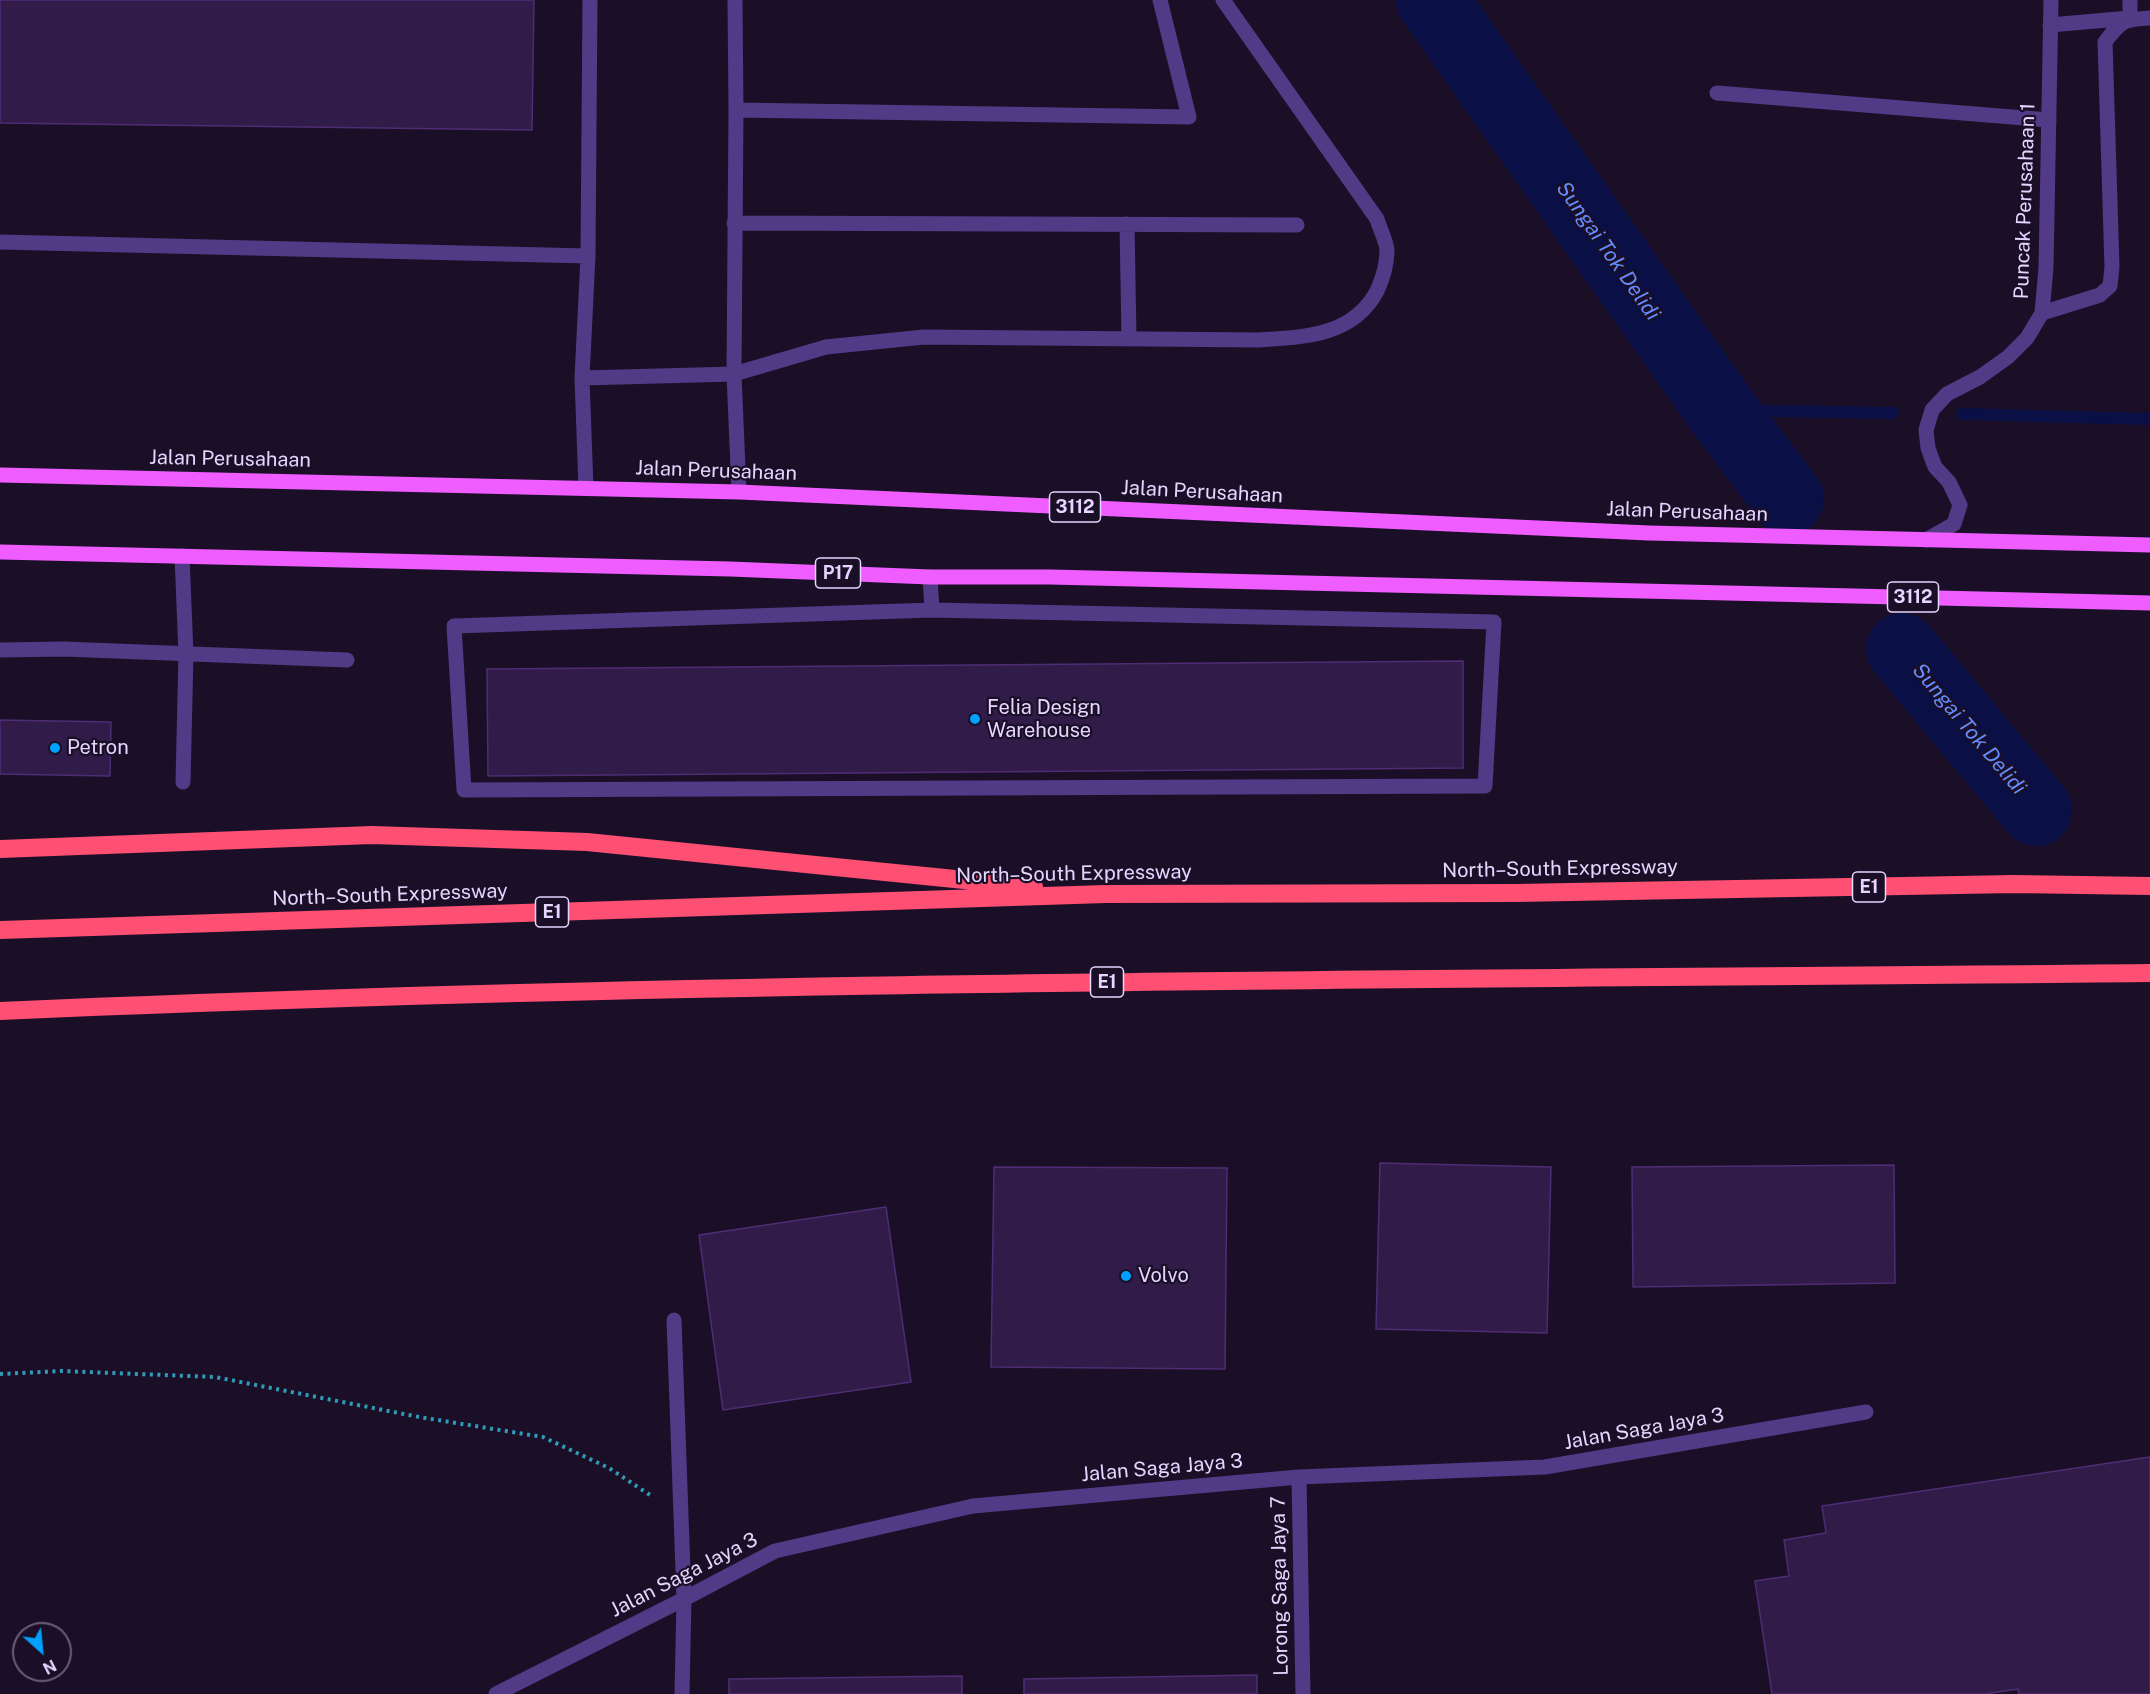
<!DOCTYPE html>
<meta charset="utf-8">
<style>
body{margin:0}
#map{position:relative;width:2150px;height:1694px;overflow:hidden;background:#1a0f27;font-family:"Public Sans",sans-serif}
canvas{display:block}
.north{position:absolute;left:12px;top:1622px;width:60px;height:60px;box-sizing:border-box;background:#1a0f27;border:2px solid #6b5e7d;border-radius:50%;rotate:153deg;font-size:16px;font-weight:700;line-height:24px;text-align:center;color:#e5d5ff}
.north::after{content:'';display:block;margin:auto;width:21px;height:27px;background:#01a0ff;clip-path:polygon(50% 0,100% 100%,50% 72%,0 100%)}
</style>
<div id="map">
<canvas width="2150" height="1694"></canvas>
<div class="north">N</div>
</div>
<script>
const g = document.querySelector('canvas').getContext('2d');
g.lineJoin = 'round';
function trace(path, color, width, dash) { g.strokeStyle = color; g.lineWidth = width; g.lineCap = dash ? 'butt' : 'round'; g.setLineDash(dash || []); g.stroke(path); }
function fillPath(path, color) { g.fillStyle = color; g.fill(path, 'evenodd'); }
function write(font, color, halo, rows, align = 'center') {
  g.font = font + ' "Public Sans",sans-serif'; g.lineWidth = 4.5; g.setLineDash([]); g.textBaseline = 'middle'; g.strokeStyle = halo; g.fillStyle = color; for (const [text, x, y, turn = 0] of rows) {
    g.save(); g.translate(x, y); g.rotate((+turn || 0) * Math.PI / 180); g.textAlign = isNaN(turn) ? turn : align; if (halo) g.strokeText(text, 0, 0); g.fillText(text, 0, 0); g.restore();
  }
}
trace(new Path2D(`
 M1721,410L1893,413
 M1962,414L2150,419`), '#0a0f45', 12);
trace(new Path2D(`
 M1432,0L1721,410L1788,499
 M1902,649L2036,810`), '#0a0f45', 72);
const building = new Path2D(`
 M0,0H534L532,130L0,123Z
 M1463,661V768L488,776L487,669Z
 M0,720L111,722L110,776L0,774Z
 M1380,1163L1551,1167L1547,1333L1376,1329Z
 M1894,1165L1895,1283L1633,1287L1632,1167Z
 M994,1167L1227,1168L1225,1369L991,1367Z
 M886,1207L911,1382L723,1410L699,1235Z
 M2150,1457V1694H2019L2018,1689L1985,1694H1772L1755,1581L1789,1576L1784,1540L1826,1533L1822,1506Z
 M1257,1675V1694H1024V1679Z
 M962,1676V1694H729V1679Z`);
fillPath(building, '#311b48');
trace(building, '#4f2d74', 1.5);
trace(new Path2D(`
 M0,1374L61,1371L215,1377L419,1417L543,1437L609,1468L653,1497`), '#2f9cb9', 4, [3, 4.5]);
trace(new Path2D(`
 M735,0L736,110L734,374L739,492
 M2050,25L2130,18V0
 M1717,93L2049,120
 M736,110L1189,117L1160,0
 M734,223L1297,225
 M1127,224L1129,338
 M0,242L588,256
 M2042,313L2100,295L2110,286L2112,267L2105,42C2121,21 2124,19 2150,18
 M582,378L734,374L826,347L924,337L1259,340C1305,337 1353,336 1377,291C1383,278 1387,265 1387,250C1386,240 1380,229 1377,219L1223,0
 M586,488L582,378L588,256L590,0
 M182,556L186,654L183,782
 M930,577L932,610
 M932,610L1494,622L1485,786L464,790L454,626Z
 M0,650L64,649L347,660
 M674,1320L684,1599`), '#523a86', 15);
trace(new Path2D(`
 M1926,540L1954,524L1960,505L1949,482L1935,467L1928,448L1926,430L1932,410L1947,394L1980,377L2008,357L2027,338L2042,313L2046,268L2051,0
 M1299,1477L1303,1694
 M496,1694L684,1599L775,1551L973,1506L1299,1477L1545,1467L1866,1412
 M682,1694L684,1599`), '#523a86', 15);
trace(new Path2D(`
 M0,475L739,492L1649,533L2150,545
 M0,552L730,569L930,577H1050L2150,603`), '#ef5cff', 15);
trace(new Path2D(`
 M0,849L372,835L587,842L1034,887
 M0,930L1105,894L1515,893L2014,884L2150,886
 M0,1011C716,979 1433,980 2150,973`), '#ff5074', 18);
for (const [x, y, r, color] of [
 [975,719,6,"#01a0ff"],
 [55,748,6,"#01a0ff"],
 [1126,1276,6,"#01a0ff"]
]) { const dot = new Path2D(); dot.arc(x, y, r, 0, 2 * Math.PI); g.fillStyle = color; g.fill(dot); trace(dot, '#1a0f27', 2); }
for (const [x, y, w] of [
 [1075,507,51],
 [838,573,45],
 [1913,597,51],
 [1869,887,33],
 [552,912,33],
 [1107,982,33]
]) { const box = new Path2D(); box.roundRect(x - w / 2, y - 15, w, 30, 4.5); g.fillStyle = '#1a0f27'; g.fill(box); trace(box, '#e5d5ff', 1.5); }
write('bold 18px', '#e5d5ff', null, [
 ["3112",1075,507],
 ["P17",838,573],
 ["3112",1913,597],
 ["E1",1869,887],
 ["E1",552,912],
 ["E1",1107,982]
]);
write('20px', '#e5d5ff', '#1a0f27', [
 ["Puncak Perusahaan 1",2025,201,-88],
 ["Jalan Perusahaan",230,459,1],
 ["Jalan Perusahaan",716,471,2],
 ["Jalan Perusahaan",1202,492,3],
 ["Jalan Perusahaan",1687,512,2],
 ["North–South Expressway",1560,869,-1],
 ["North–South Expressway",1074,874,-1],
 ["North–South Expressway",390,895,-2],
 ["Jalan Saga Jaya 3",1644,1429,-10],
 ["Jalan Saga Jaya 3",1162,1468,-5],
 ["Jalan Saga Jaya 3",684,1575,-27],
 ["Lorong Saga Jaya 7",1280,1586,-91]
]);
write('20px', '#e5d5ff', '#1a0f27', [
 ["Felia Design",987,708],
 ["Warehouse",987,731],
 ["Petron",67,748],
 ["Volvo",1138,1276]
], 'left');
write('italic 21px', '#638cff', '#1a0f27', [
 ["Sungai Tok Delidi",1608,251,55],
 ["Sungai Tok Delidi",1969,729,50]
]);
</script>
